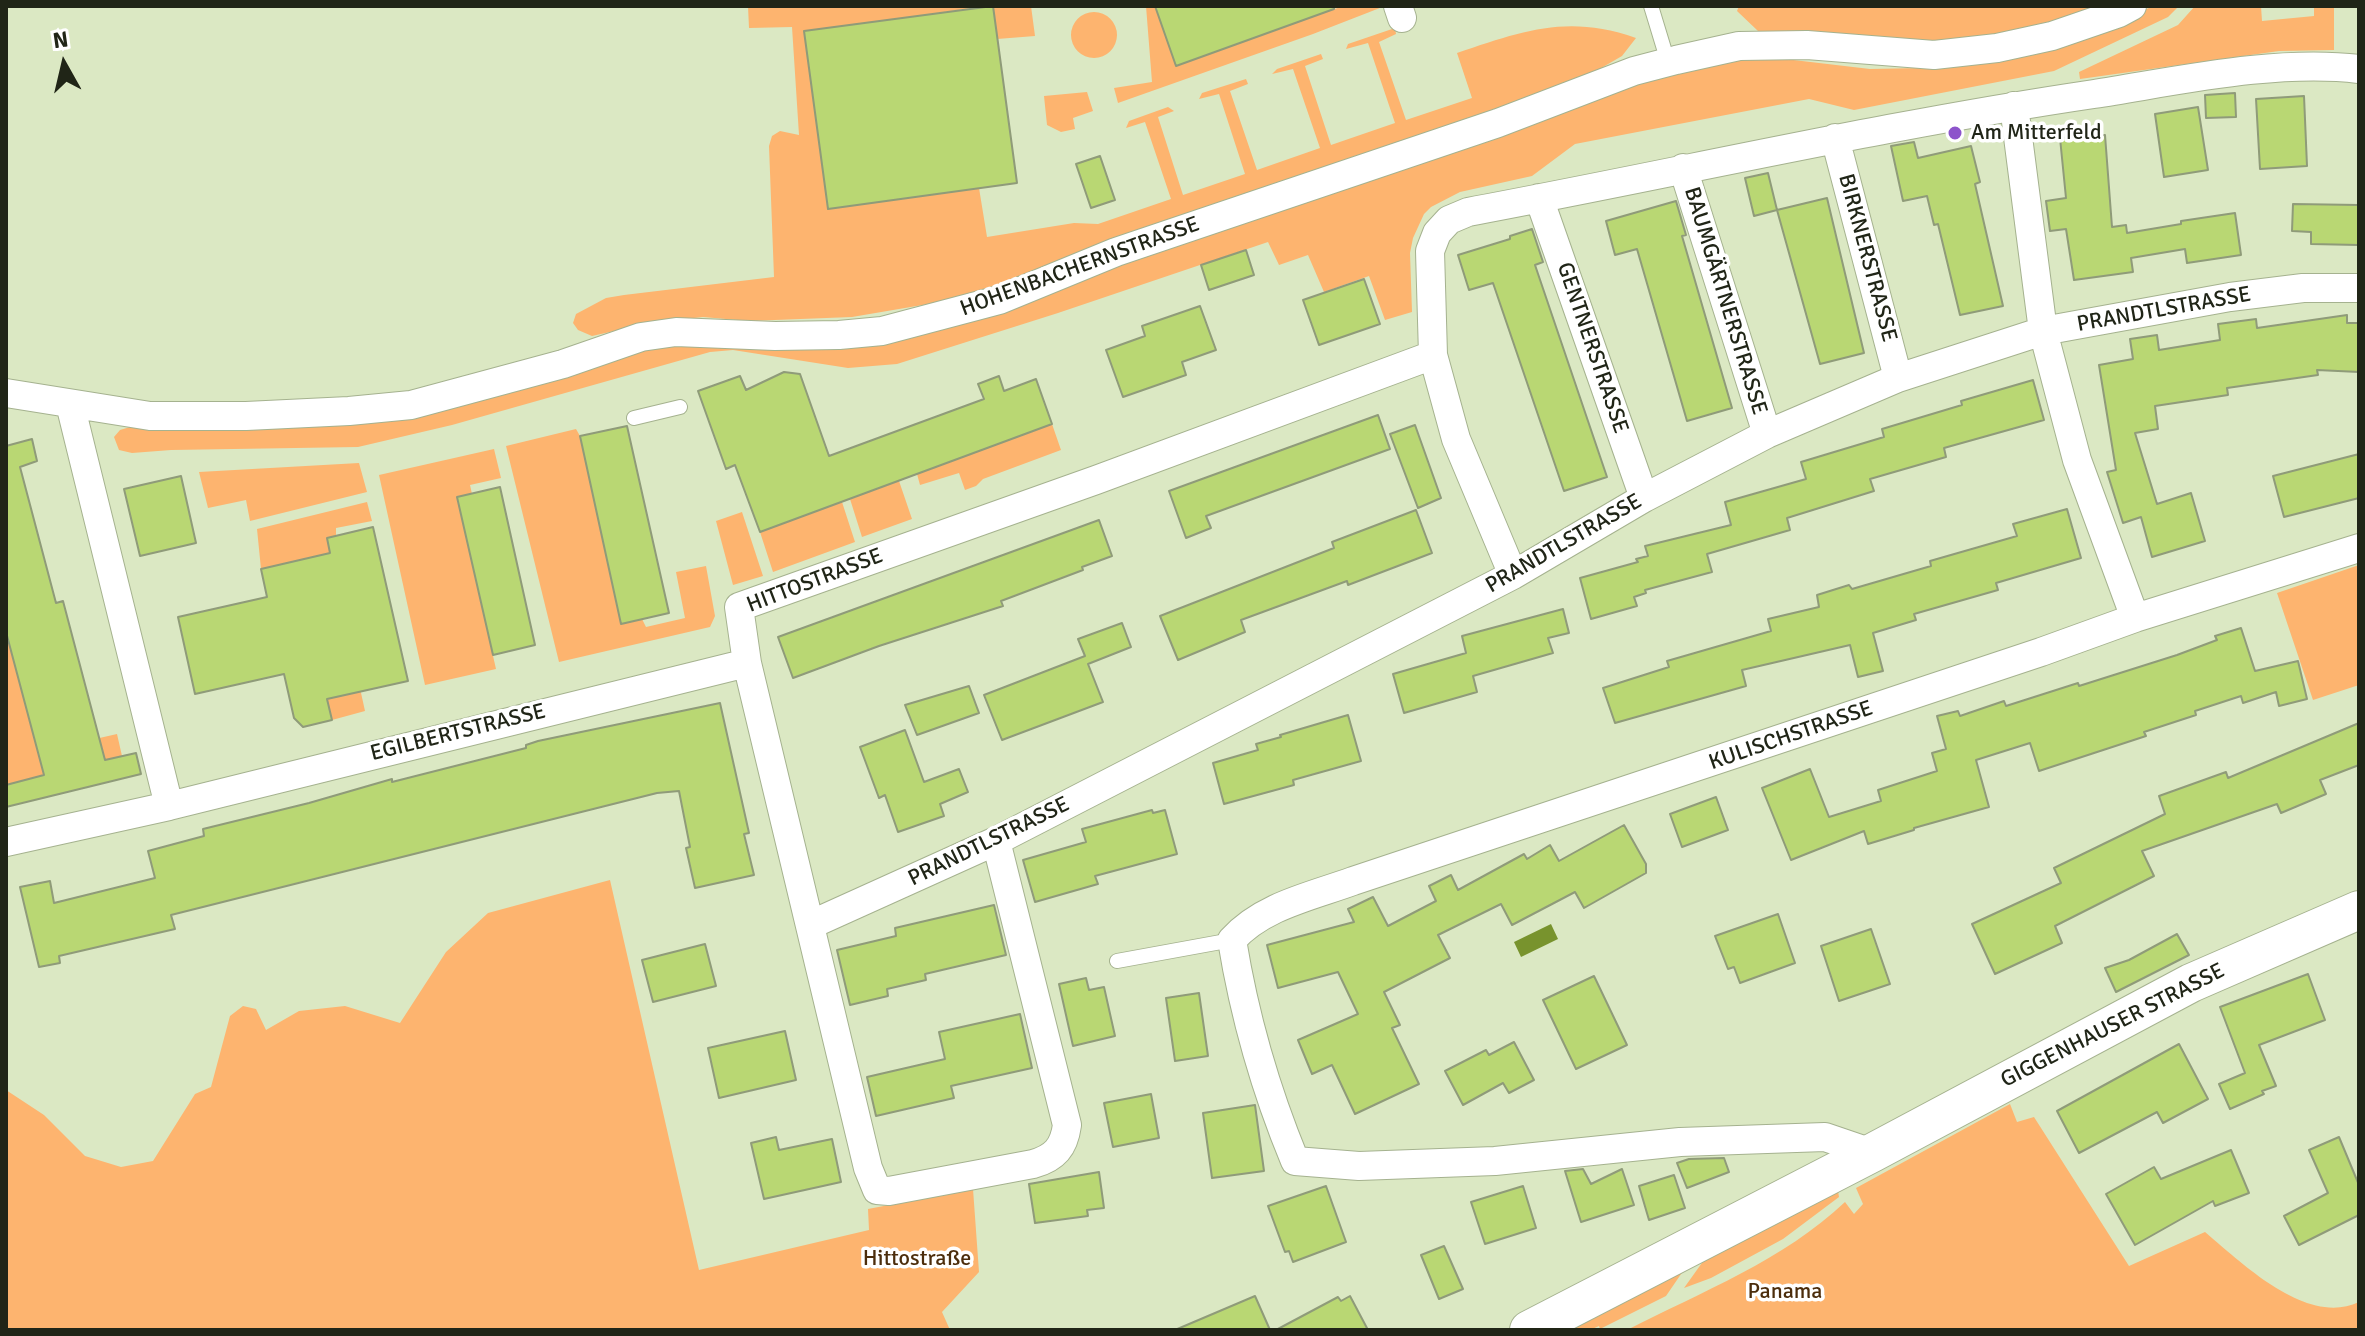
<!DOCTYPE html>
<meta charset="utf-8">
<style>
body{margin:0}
#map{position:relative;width:2365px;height:1336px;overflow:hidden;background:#dbe8c3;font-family:Signika,sans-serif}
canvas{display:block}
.frame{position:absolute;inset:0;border:8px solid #202517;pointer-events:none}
.north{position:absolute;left:24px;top:24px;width:80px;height:80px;-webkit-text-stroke:6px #fff;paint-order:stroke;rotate:352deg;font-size:22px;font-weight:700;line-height:32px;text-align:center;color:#202517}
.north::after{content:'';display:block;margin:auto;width:28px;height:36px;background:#202517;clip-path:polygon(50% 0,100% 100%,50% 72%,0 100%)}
</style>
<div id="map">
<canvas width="2365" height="1336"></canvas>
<div class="frame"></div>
<div class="north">N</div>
</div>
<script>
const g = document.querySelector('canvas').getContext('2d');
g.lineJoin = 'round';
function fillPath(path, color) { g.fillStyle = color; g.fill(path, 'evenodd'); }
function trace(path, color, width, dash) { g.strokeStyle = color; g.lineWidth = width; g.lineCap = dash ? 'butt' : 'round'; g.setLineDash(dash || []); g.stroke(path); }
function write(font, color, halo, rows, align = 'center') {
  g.font = font + ' Signika,sans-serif'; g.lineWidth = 7; g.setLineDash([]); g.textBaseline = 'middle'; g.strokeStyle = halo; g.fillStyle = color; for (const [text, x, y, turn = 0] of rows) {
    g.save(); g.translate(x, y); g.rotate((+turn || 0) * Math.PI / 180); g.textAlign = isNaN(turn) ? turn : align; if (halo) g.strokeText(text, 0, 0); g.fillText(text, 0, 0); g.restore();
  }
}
fillPath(new Path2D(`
 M748,6H987L804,32L828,208L979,188L987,237L1074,223L1098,224L1171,199L1145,122L1126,128L1129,121L1168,107L1174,111L1158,117L1183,195L1245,174L1219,94L1199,99L1202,93L1246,79L1248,84L1230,91L1257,170L1320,148L1293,69L1272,74L1277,69L1321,54L1323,59L1305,66L1331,145L1395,123L1368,43L1346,49L1348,44L1395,28L1396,34L1379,42L1406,120L1472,98L1457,53C1523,31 1567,14 1636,38L1622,56L1596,71L1429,138L1098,245L996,285L946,301L852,317L749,321L703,317L650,323L592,336L578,330L573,323L576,314L606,298L624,295L774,277L769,146L772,136L780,131L799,135L792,27L749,28Z
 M993,6H1031L1035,36L997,39Z
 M1146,6H1155L1177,66L1343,6H1385L1313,34L1118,103L1114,88L1152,82Z
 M1739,6H2098L2020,32L1936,41L1758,31L1737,11Z
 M2154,6H2179L2168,17L2054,71L1854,110L1809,99L1575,144L1532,176L1460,192L1431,207L1424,214L1413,238L1410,253L1412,312L1385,320L1369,276L1324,292L1308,255L1279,265L1268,242L1058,313L897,364L848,368L733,350L710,352L452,425L358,447L171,450L132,453L119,450L114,437L120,430L130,427L273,426L674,342L818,349L1115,266L1623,89L1712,62L1768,57L1870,69L1922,68L2101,27Z
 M2195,6H2261L2262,21L2314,16V6H2334V50L2279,51L2080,79L2079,72L2178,25Z
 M1071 35a23 23 0 1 1 46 0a23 23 0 1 1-46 0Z
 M1087,92L1093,111L1073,118L1075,129L1061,132L1047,125L1044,96Z
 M1052,424L1061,450L983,479L976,486L965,490L959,473L920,485L917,474Z
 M576,429L580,436L621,624L642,619L646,627L685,618L676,572L706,566L715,616L710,627L559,662L506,446Z
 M494,449L501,478L470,485L472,494L457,497L496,669L425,685L379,475Z
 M359,463L367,492L250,521L246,500L208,508L199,472Z
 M899,481L912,519L862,537L850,499Z
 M367,502L372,521L336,528V536L327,538L365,711L332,720L296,561L261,569L257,529Z
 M842,502L855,542L773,572L760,532Z
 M742,512L763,576L733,585L716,521Z
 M2359,565V685L2313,700L2277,593Z
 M6,632L38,752L117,734L122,756L6,785Z
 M610,880L699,1270L869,1230L868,1209L973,1189L979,1272L942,1312L950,1330H6V1090L44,1115L85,1156L121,1167L153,1161L195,1094L211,1087L230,1016L243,1006L256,1009L266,1030L299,1011L345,1006L400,1023L446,952L488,913Z
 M2010,1104L2017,1122L2034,1117L2129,1266L2205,1232C2242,1263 2307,1327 2359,1302V1330H1627C1701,1292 1784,1260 1845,1202L1854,1214L1863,1204L1856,1188Z
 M1838,1191L1839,1197L1783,1239L1711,1278L1684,1288L1704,1260Z
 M1690,1261L1666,1296L1600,1329L1599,1326L1590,1330H1564Z`), '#fdb46f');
fillPath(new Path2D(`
 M1551,924L1558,939L1521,957L1514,942Z`), '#78932d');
const building = new Path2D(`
 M993,6L1017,183L828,209L804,31Z
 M1155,6H1334V9L1176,66Z
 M2235,93L2236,117L2206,118L2205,95Z
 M2304,96L2307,166L2260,169L2256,99Z
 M2198,107L2208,170L2164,177L2155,114Z
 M2105,135L2112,227L2126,225L2127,233L2181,224V221L2235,213L2241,255L2187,263L2185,249L2131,258L2133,272L2074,280L2066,229L2050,231L2046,201L2066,198L2060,138Z
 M1914,142L1918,158L1971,146L1980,182L1975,184L2003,306L1960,315L1938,224L1934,225L1927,196L1903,201L1891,146Z
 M1100,156L1115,200L1091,208L1076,164Z
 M1768,173L1777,210L1754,216L1745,178Z
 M1827,198L1864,353L1820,364L1777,210Z
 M1676,201L1686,235L1682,236L1732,408L1687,421L1637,249L1615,255L1606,221Z
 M2293,204L2359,205V245L2311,244V232L2292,231Z
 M1532,229L1543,262L1535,265L1607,477L1564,491L1493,283L1469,290L1458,255L1510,239V236Z
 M1246,250L1254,275L1209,290L1201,265Z
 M1364,279L1380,324L1319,345L1303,300Z
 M1200,306L1216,350L1182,362L1186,375L1123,397L1106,350L1145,336L1142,326Z
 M2347,315V323H2359V372L2317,370L2318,375L2227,388L2228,395L2155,406L2158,429L2135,433L2157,504L2191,493L2205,541L2152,557L2141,517L2123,523L2107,472L2116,470L2099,365L2133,359L2130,339L2157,335L2159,350L2220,340L2218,324L2256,319L2257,328Z
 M784,372L800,374L829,456L984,399L978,384L999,376L1004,391L1036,379L1052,424L760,532L735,465L726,469L698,391L740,376L746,390Z
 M2033,380L2044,420L1944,448L1946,457L1870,479L1874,491L1787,518L1790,530L1707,554L1712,572L1645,590L1646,593L1634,597L1637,606L1591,619L1580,578L1638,562L1636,559L1648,556L1645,546L1731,525L1725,502L1806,479L1801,462L1884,437L1882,429L1962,405L1961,401Z
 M1378,415L1390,449L1206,516L1211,528L1186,538L1169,491Z
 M1415,425L1441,498L1418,508L1390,434Z
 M627,426L669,613L621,624L580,436Z
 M32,439L37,461L20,467L56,603L63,601L105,760L136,753L141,774L6,807V785L44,775L6,632V446Z
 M2359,454V498L2284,517L2273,476Z
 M181,476L196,543L140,556L124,489Z
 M500,487L535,645L493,655L457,497Z
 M2067,509L2081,558L1996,583L1998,590L1914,614L1916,620L1873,633L1883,671L1858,677L1850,645L1742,670L1746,686L1615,723L1603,688L1669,667L1667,661L1771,631L1768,619L1819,607L1817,595L1849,585L1852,589L1931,566L1930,561L2017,536L2013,524Z
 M1416,510L1432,553L1348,585L1347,581L1241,620L1245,632L1178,660L1160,616L1334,548L1332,542Z
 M1099,520L1112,556L1082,567L1083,570L1001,601L1003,606L879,646L793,678L778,637Z
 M373,527L408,681L327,699L332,720L303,727L294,718L284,674L195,694L178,617L267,597L261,569L330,553L327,538Z
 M1563,609L1569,633L1548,638L1553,653L1473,676L1477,692L1404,713L1393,674L1466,653L1462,636Z
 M1122,623L1131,647L1088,664L1103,702L1002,740L984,695L1085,656L1078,639Z
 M2241,628L2255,671L2298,661L2307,699L2279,706L2276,692L2243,703L2241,696L2195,711L2196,715L2144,732L2146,736L2039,771L2030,743L1976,760L1989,807L1914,828V830L1868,844L1864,831L1791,860L1762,788L1810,769L1829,817L1881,801L1878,790L1937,771L1932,753L1946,749L1937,716L1958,711L1960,716L2004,701L2006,706L2078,683L2079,686L2177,655L2217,640L2215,636Z
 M969,686L979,713L917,735L905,705Z
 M720,703L749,833L744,834L754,875L695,888L686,848L690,847L679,791L657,793L171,915L175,929L59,956L60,963L39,967L20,887L50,881L54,903L155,878L148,851L204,836L203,829L309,803L392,779V782L526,748V745L538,741Z
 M1348,715L1361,761L1293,780L1294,785L1224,804L1213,763L1258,750L1256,744L1281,737L1280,735Z
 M2359,723V765L2320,780L2326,794L2281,813L2277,804L2142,851L2154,876L2055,926L2062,943L1995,974L1972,924L2061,883L2054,868L2165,814L2159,796L2226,772L2228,778Z
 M905,730L924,782L959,769L968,792L940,804L944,816L898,832L885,795L879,798L860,747Z
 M1716,797L1728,830L1682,847L1670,814Z
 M1152,810L1153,813L1165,810L1177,854L1095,876L1098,884L1035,902L1023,860L1086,842L1082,829Z
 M1624,825L1646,864V873L1584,908L1575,892L1512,925L1501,904L1438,935L1450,958L1384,992L1400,1025L1392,1028L1419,1084L1355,1114L1332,1065L1312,1074L1298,1040L1358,1014L1338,972L1278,988L1267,945L1354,922L1348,909L1373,897L1388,926L1436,901L1429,886L1451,875L1458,890L1524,854L1527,859L1550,845L1559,861Z
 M994,905L1006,955L925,974L926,980L887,989L888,996L850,1005L837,950L896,936L895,928Z
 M1778,914L1795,963L1740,983L1734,967L1728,969L1715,936Z
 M1871,929L1890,984L1839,1001L1821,946Z
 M2177,934L2189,955L2116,992L2105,968L2129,960Z
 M705,944L716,986L653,1002L642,960Z
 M2308,974L2325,1020L2259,1045L2276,1086L2262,1091L2264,1094L2230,1109L2219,1084L2245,1073L2220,1007Z
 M1594,976L1627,1045L1576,1069L1543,1000Z
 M1086,978L1089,990L1104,987L1115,1036L1073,1046L1059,984Z
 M1199,993L1208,1056L1175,1061L1166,998Z
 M1020,1014L1032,1068L951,1086L954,1098L876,1116L867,1077L945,1059L939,1032Z
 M785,1031L796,1080L719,1098L708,1048Z
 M1514,1042L1534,1080L1509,1093L1503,1083L1463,1105L1445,1071L1486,1050L1489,1055Z
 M2179,1044L2208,1099L2163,1123L2157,1112L2079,1153L2057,1111Z
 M1151,1094L1159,1138L1113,1147L1104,1103Z
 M1255,1105L1264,1171L1212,1178L1203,1113Z
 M776,1137L779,1150L832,1139L841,1182L764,1199L751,1143Z
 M2339,1137L2359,1185V1215L2299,1245L2284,1216L2328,1193L2309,1150Z
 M2231,1150L2249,1193L2215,1206L2213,1201L2135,1245L2106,1194L2154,1167L2161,1179Z
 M1724,1158L1729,1172L1687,1188L1677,1163L1689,1159Z
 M1583,1169L1591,1184L1622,1169L1634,1205L1581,1222L1565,1171Z
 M1099,1172L1104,1208L1087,1210L1088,1216L1035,1223L1029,1184Z
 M1674,1175L1685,1208L1649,1220L1639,1186Z
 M1326,1186L1346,1242L1293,1262L1289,1251L1285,1252L1268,1206Z
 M1523,1186L1536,1228L1485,1244L1471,1202Z
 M1444,1246L1463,1289L1439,1299L1421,1255Z
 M1255,1296L1270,1330H1175Z
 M1350,1296L1368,1330H1276L1338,1297L1341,1301Z`);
fillPath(building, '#b9d773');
trace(building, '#8f9b79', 2);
const service = new Path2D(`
 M1651,6L1668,62
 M634,418L680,407
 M1117,961L1232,940`);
const minor = new Path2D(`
 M1398,6L1402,18
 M2014,106L2043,331L2077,460L2135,618
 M1835,138L1898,378
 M1683,168L1767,434
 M1539,198L1644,498
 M6,393L150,416H246L349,411L411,405L563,364L641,337L676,332L775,336L839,335L882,331L999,300L1116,252L1498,123L1634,71L1676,60L1739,46L1807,45L1934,55L1997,48L2052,36L2119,13L2132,6
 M70,404L169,806L747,663
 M1513,575L1456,439L1433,355L1430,251L1437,233L1449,220L1468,212C1677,173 1884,125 2094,94C2178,81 2275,59 2359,69
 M996,841L1067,1125C1064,1147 1055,1158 1033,1164L889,1191L877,1190L868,1168L747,663L739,607L1096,480L1433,355
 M6,842L169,806
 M810,925L996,841L1513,575L1644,498L1767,434L1898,378L2043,331L2230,297L2303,288H2359
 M1872,1153L1825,1137L1680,1142L1495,1161L1359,1166L1295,1161C1266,1091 1244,1014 1232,940C1262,906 1312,896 1353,881L2041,652L2135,618L2359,548`);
const secondary = new Path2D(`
 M1529,1330L1872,1153L2191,983L2359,910`);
trace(service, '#a5b28f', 16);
trace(minor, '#a5b28f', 30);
trace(secondary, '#a5b28f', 40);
trace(service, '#fff', 14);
trace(minor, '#fff', 28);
trace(secondary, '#fff', 38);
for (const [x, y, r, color] of [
 [1955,133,8,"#8d54cb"]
]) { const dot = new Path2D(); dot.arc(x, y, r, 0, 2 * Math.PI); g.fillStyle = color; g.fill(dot); trace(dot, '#fff', 3); }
write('22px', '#202517', '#fff', [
 ["Am Mitterfeld",1971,133]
], 'left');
write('22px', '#202517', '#fff', [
 ["BIRKNERSTRASSE",1867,258,75],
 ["HOHENBACHERNSTRASSE",1080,267,-20],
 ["BAUMGÄRTNERSTRASSE",1725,301,73],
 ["PRANDTLSTRASSE",2164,310,-10],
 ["GENTNERSTRASSE",1592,348,71],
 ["PRANDTLSTRASSE",1564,544,-30],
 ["HITTOSTRASSE",815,581,-21],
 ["EGILBERTSTRASSE",458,733,-14],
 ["KULISCHSTRASSE",1791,736,-19],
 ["PRANDTLSTRASSE",989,842,-26],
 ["GIGGENHAUSER STRASSE",2113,1026,-27]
]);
write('22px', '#4c2d0c', '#fff', [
 ["Hittostraße",917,1259],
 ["Panama",1785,1292]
]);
</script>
